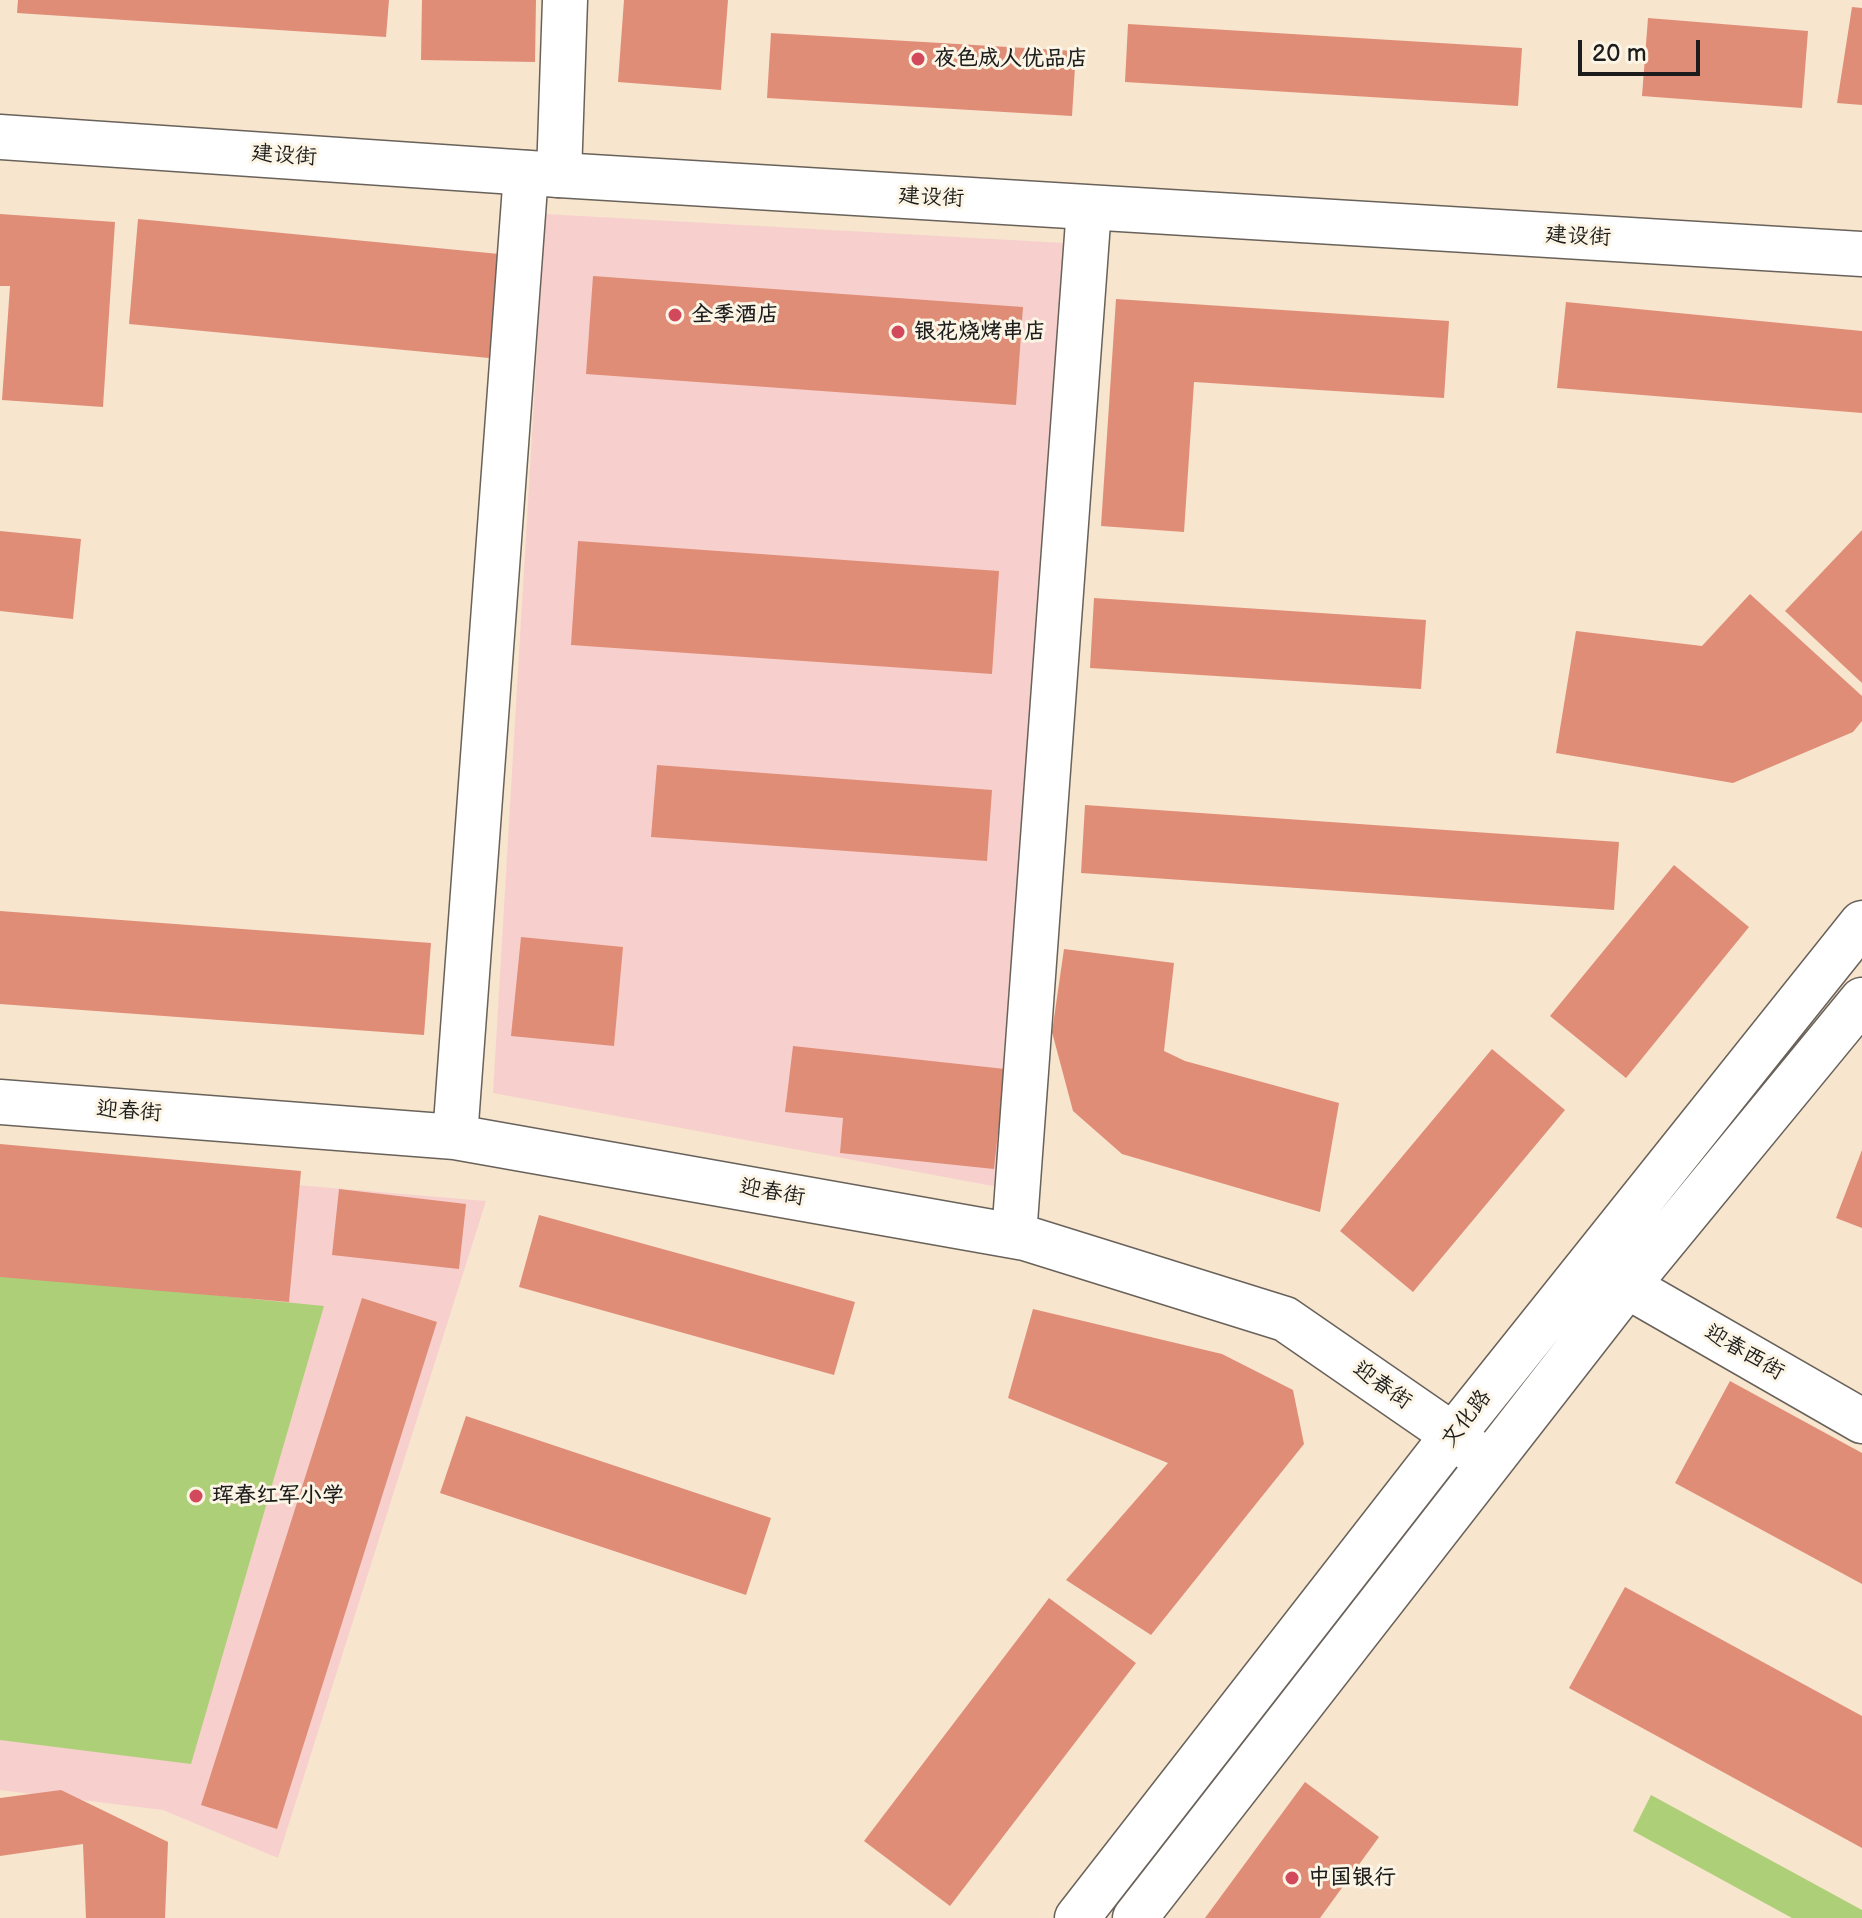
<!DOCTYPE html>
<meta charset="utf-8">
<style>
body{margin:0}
#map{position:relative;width:1862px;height:1918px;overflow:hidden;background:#f7e5ce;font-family:"Balsamiq Sans",sans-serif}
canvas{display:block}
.scale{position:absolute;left:1578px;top:40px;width:122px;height:36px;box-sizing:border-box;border:4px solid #1c1c1c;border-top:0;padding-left:10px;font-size:24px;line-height:28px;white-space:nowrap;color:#1c1c1c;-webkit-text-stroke:6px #fcf5e5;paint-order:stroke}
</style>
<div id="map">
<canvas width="1862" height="1918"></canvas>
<div class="scale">20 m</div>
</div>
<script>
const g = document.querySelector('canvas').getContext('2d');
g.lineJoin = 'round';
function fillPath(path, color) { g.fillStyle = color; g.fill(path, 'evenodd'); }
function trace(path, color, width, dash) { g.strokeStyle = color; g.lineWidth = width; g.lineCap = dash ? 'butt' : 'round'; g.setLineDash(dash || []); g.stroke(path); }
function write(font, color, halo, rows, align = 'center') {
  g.font = font + ' "Balsamiq Sans","LXGW WenKai TC",sans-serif'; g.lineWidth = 6; g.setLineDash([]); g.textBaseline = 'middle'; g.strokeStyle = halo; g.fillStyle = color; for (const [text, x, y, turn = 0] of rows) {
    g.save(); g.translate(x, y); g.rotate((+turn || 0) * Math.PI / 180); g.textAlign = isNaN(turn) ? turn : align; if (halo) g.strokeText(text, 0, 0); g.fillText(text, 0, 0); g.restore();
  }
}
fillPath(new Path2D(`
 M545,214L1065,243L998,1187L493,1093Z
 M0,1160L486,1201L278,1858L163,1810L0,1790Z`), '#f7d0cd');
fillPath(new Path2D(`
 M0,1274L324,1306L191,1764L0,1740Z
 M1651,1795L1862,1910V1918H1792L1633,1831Z`), '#adcf77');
fillPath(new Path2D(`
 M18,0H389L386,37L17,13Z
 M422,0H536L535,62L421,60Z
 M624,0H728L721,90L618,82Z
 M1852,7L1862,8V105L1837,103Z
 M1648,18L1808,31L1802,108L1642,96Z
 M1128,24L1522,48L1518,106L1125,82Z
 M771,33L1076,51L1072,116L767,98Z
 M0,214L115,222L103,407L2,400L10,286H0Z
 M138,219L499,254L489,358L129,324Z
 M593,276L1023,307L1016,405L586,374Z
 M1116,299L1449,321L1444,398L1194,382L1184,532L1101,526Z
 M1566,302L1862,331V413L1557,388Z
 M1862,530V683L1785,611Z
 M0,531L81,539L73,619L0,611Z
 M578,541L999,571L992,674L571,645Z
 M1750,594L1862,696V721L1853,732L1733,783L1556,753L1576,631L1702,646Z
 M1094,598L1426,620L1421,689L1090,668Z
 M657,765L992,790L987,861L651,837Z
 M1085,805L1619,842L1614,910L1081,873Z
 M1674,865L1749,927L1626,1078L1550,1016Z
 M0,911L431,943L424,1035L0,1004Z
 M521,937L623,947L614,1046L511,1036Z
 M1064,949L1174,963L1164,1051L1185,1061L1339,1103L1320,1212L1122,1154L1073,1111L1052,1032Z
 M793,1046L1005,1069L994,1169L840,1153L843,1118L785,1112Z
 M1492,1049L1565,1110L1413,1292L1340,1231Z
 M0,1144L301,1171L289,1302L0,1277Z
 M1862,1150V1228L1836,1218Z
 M339,1189L466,1204L459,1269L332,1255Z
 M539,1215L855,1302L834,1375L519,1287Z
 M362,1298L437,1322L277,1829L201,1805Z
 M1033,1309L1222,1354L1293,1390L1304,1444L1151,1635L1066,1580L1168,1463L1008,1398Z
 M1730,1381L1862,1453V1584L1675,1483Z
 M466,1416L771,1518L746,1595L440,1493Z
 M1625,1587L1862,1716V1848L1569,1688Z
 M1049,1598L1136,1663L950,1906L864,1841Z
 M1305,1782L1379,1837L1320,1918H1205Z
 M61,1790L168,1842L165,1918H86L83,1844L0,1856V1798Z`), '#e08d77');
const street = new Path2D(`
 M559,175L565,0
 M0,1102L455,1137L1025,1238L1285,1319L1453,1435L1482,1459
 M455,1137L526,173
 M1014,1236L1089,208
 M1627,1286L1862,1421`);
const secondary = new Path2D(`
 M0,137L559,175L1862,254
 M1077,1918L1453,1435L1862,923
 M1135,1918L1627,1286L1862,1000`);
trace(street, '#69625a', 47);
trace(secondary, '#69625a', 47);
trace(street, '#fff', 44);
trace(secondary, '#fff', 44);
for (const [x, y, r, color] of [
 [918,59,8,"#d1495b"],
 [675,315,8,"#d1495b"],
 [898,332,8,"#d1495b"],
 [196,1496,8,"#d1495b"],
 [1292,1878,8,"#d1495b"]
]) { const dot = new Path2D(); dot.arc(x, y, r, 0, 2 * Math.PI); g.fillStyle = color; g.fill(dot); trace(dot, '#fcf5e5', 3); }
write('bold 22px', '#1c1c1c', '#fcf5e5', [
 ["夜色成人优品店",934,59],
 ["全季酒店",691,315],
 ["银花烧烤串店",914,332],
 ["珲春红军小学",212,1496],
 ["中国银行",1308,1878]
], 'left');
write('22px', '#1c1c1c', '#fcf5e5', [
 ["建设街",284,156,4],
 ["建设街",931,198,3],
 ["建设街",1578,237,3],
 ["迎春街",129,1112,4],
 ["迎春街",772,1193,10],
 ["迎春西街",1744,1353,30],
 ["迎春街",1382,1386,35],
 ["文化路",1467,1419,-52]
]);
</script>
